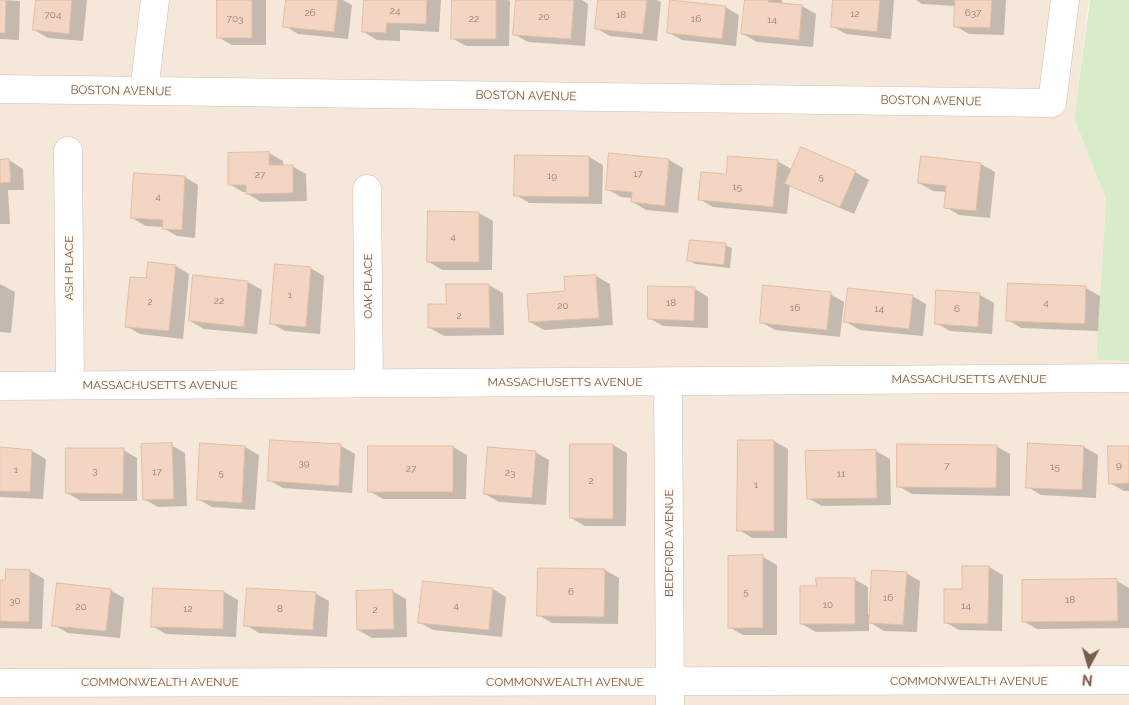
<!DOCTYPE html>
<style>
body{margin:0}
#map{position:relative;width:1129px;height:705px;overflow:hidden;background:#fdf6ec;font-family:Raleway,sans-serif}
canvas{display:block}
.north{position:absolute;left:1064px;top:640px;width:50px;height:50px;-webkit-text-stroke:4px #fffaf3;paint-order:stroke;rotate:186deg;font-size:14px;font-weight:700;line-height:20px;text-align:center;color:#7a5c4d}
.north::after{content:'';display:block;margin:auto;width:18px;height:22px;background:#7a5c4d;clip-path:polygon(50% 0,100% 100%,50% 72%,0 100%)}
</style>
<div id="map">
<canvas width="1129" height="705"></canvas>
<div class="north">N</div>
</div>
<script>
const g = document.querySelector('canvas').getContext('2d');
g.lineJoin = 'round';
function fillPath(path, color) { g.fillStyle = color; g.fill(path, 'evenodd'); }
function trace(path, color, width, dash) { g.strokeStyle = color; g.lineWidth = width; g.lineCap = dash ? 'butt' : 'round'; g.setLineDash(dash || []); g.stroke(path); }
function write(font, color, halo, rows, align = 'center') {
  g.font = font + ' Raleway,sans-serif'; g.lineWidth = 4; g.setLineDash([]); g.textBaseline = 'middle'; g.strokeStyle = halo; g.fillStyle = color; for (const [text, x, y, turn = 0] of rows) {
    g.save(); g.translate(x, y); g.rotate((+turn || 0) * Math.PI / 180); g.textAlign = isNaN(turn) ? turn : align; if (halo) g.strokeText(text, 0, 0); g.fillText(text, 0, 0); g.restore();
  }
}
fillPath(new Path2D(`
 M0,0H1089L1074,118L1106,199L1096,360L1129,361V705H0Z`), '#f5e8da');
fillPath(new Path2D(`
 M1090,0H1129V361L1096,360L1106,199L1074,118Z`), '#d8ecc9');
fillPath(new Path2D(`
 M0,0L20,1L19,40L0,39Z
 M37,0H87L83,41L48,38L34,30Z
 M218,0H266V45H232L218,37Z
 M287,0H343L352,5L348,39L298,34L285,26Z
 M365,0H441L439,32L400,30V41L377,40L364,32Z
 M453,0H508L510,1L509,46H466L452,38Z
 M517,0H582L588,4L585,46L528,42L514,34Z
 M599,0H657L661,2L657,41L610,36L596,28Z
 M746,0H781L782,1V4L802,6L816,14L813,47L757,42L743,34Z
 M834,0H894L891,39L846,34L832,26Z
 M916,0H1006L1004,35L969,34L955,26L956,6L922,4Z
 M725,7L739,15L736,46L682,40L668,32Z
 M269,153L283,161V166H292L306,174L307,201L261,202L248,194V192H243L229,184Z
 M611,154L669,160L683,168L678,213L646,210L633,202V198L621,197L607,189Z
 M589,157L603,165L602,204L529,203L516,195Z
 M9,160L23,169L24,190H8L10,224H0V161Z
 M777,161L793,170L855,172L869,180L854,214L801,191L790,184L787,214L713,207L699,199L728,176Z
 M981,164L995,172L990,218L959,215L946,207L947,192L933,191L919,183Z
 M185,177L198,185L195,238L177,236L163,228V227L146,226L132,218Z
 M479,213L493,221L492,270H442L429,262Z
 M725,245L732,248L730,268L695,264L689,260Z
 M176,266L189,274L183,339L140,334L126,326L147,280Z
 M310,268L324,276L320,334L285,331L271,323Z
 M596,276L610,284L613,325L544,330L530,322L566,292Z
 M195,277L248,282L262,290L257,334L204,329L190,321Z
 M0,284L15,292L11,333L0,332Z
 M1009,284L1086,288L1100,296L1098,331L1021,328L1008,320Z
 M489,285L503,293L504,335L444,336L430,328L448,305Z
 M695,289L708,297V328L663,326L649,318Z
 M938,292L980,295L994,303L992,334L950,331L936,323Z
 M830,294L844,302L840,337L775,330L761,322Z
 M912,296L926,304L923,336L860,330L846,322Z
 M774,441L788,449L787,538H752L739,530Z
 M201,444L245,447L259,455L255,510L212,507L198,499Z
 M171,445L185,453L187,506L158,507L144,499Z
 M613,445L627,453L626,526H585L571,518Z
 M341,446L355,454L352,493L283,488L269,480Z
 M996,446L1010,454V496L912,494L898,486Z
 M370,447H453L467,455L466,499H383L369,491Z
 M1084,447L1098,455L1096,498L1041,495L1028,487Z
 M1129,447V491H1124L1110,483Z
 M0,449L32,451L46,459L43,499L0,497Z
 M123,450L137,458V501H81L67,493Z
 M876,451L890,459L891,505L822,506L808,498L807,452Z
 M535,452L549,460L546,505L499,502L485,494Z
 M729,557H763L777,565V635H743L729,627Z
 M989,567L1003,575L1002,631L959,630L945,622L964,590Z
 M605,570L619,578L618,624L552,623L538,615Z
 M30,571L44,579L42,629L0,628V581L6,582Z
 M906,573L920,581L917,632L884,631L869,622V631L816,632L802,624L854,579L868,587V615H871Z
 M1117,581L1129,588V628L1037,629L1023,621Z
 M493,589L506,597L502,637L433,630L419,622Z
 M110,590L124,598L120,638L68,633L54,625Z
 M392,591L406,599L407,637L372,638L358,630Z
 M224,592L238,600L236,637L166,634L152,626Z
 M315,593L329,601L327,637L259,633L246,625Z`), '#0003');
const building = new Path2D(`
 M0,0H6L5,33H0Z
 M36,0H72L69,34L33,30Z
 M217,0H252V38H217Z
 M286,0H338L334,32L283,27Z
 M364,0H427L426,24L387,23L386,33L362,32Z
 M452,0H496V39H451Z
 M516,0H574L571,39L513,35Z
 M598,0H647L643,34L595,29Z
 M670,0L726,6L722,39L667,33Z
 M745,0H768V2L802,5L799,40L741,34Z
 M833,0H880L877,32L831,27Z
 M955,0H992L990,28L954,27Z
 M801,147L856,171L840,207L785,184Z
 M269,152V165H293V193L246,194V185H228V153Z
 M609,153L669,159L665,206L631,202L632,192L606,190Z
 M515,155L589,156V197L514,196Z
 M728,156L778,160L773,207L698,200L701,172L726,174Z
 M921,156L981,163L976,211L944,208L946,186L918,183Z
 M9,159L11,182L0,183V160Z
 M134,173L185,176L182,230L162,229L163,220L131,218Z
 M428,211L479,212V262H427Z
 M690,240L726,243L724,265L687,261Z
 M148,262L176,265L169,331L125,327L130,277L146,278Z
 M275,264L311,267L306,327L270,324Z
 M193,275L248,281L244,327L189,321Z
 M596,275L599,318L529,322L527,294L565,291L564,277Z
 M1008,283L1086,286L1085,324L1006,321Z
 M446,284H489L490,328H428V304H446Z
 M763,285L831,292L827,330L760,323Z
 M648,286L695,287L694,321L648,319Z
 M848,288L913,295L909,329L844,322Z
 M936,290L980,293L978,327L935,324Z
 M270,440L341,444L339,486L268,481Z
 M738,440H774V531H737Z
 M172,443L174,499L143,500L141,444Z
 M200,443L245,446L242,503L197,500Z
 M1028,443L1084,446L1082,490L1026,488Z
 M570,444H613V519L570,518Z
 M897,444L997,445L996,488L897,487Z
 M368,446H453V492H368Z
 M1108,446H1129V483L1109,484Z
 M0,447L32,450L30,492L0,491Z
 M488,447L536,451L532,498L484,494Z
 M66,448H124L123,494L66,493Z
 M876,450L877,498L807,499L805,451Z
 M763,555V628H728V556Z
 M962,566H989L988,624L944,623V589H962Z
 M538,568L605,569L604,617L537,616Z
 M6,569L30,570L29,622L0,621V580H5Z
 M872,570L907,572L903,625L869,623Z
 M816,578H855V624H800V586H816Z
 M1117,579L1118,621L1022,622V580Z
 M423,581L493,588L489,630L418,623Z
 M57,583L111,589L106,631L52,626Z
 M153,588L224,591L223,629L151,627Z
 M247,588L316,592L313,630L244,626Z
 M393,590L394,629L357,630L356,591Z`);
fillPath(building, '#f3d5c3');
trace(building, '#e6bba3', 1);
const minor = new Path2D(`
 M0,89L1052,103L1065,0
 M144,91L155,0
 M68,151L70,385
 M367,189L369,383
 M668,382L670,705
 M0,386L1129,378
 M0,683L1129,680`);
trace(minor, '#d1beb0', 29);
trace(minor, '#fff', 28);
write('10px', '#987a6a', null, [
 ["24",395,11],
 ["26",310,13],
 ["637",973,13],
 ["12",855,14],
 ["704",53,15],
 ["18",621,15],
 ["20",544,17],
 ["703",235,19],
 ["22",474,19],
 ["16",696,19],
 ["14",772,20],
 ["17",638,174],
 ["27",260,175],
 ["19",552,176],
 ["5",821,177],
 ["15",737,187],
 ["4",158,197],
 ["4",453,237],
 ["1",290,295],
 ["22",219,301],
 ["2",150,302],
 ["18",671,303],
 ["4",1046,303],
 ["20",563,306],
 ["16",795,308],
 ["14",879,309],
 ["6",957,309],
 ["2",459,316],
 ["39",304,463],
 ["9",1119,465],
 ["7",947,466],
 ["15",1055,467],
 ["27",411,469],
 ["1",16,470],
 ["3",95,471],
 ["17",157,472],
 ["5",221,473],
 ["23",510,473],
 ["11",841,474],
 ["2",591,481],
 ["1",756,485],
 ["6",571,592],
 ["5",746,592],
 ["16",888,598],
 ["18",1070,600],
 ["30",15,601],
 ["10",828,605],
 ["4",456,606],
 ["14",966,606],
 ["20",81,607],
 ["12",188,609],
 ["8",280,609],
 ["2",375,610]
]);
write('12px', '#7a5c4d', '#fffaf3', [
 ["BOSTON AVENUE",121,91,1],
 ["BOSTON AVENUE",526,96,1],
 ["BOSTON AVENUE",931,101,1],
 ["ASH PLACE",69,268,-90],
 ["OAK PLACE",368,286,-90],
 ["MASSACHUSETTS AVENUE",969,379],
 ["MASSACHUSETTS AVENUE",565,382],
 ["MASSACHUSETTS AVENUE",160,385],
 ["BEDFORD AVENUE",669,543,-90],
 ["COMMONWEALTH AVENUE",969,681],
 ["COMMONWEALTH AVENUE",160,682],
 ["COMMONWEALTH AVENUE",565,682]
]);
</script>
